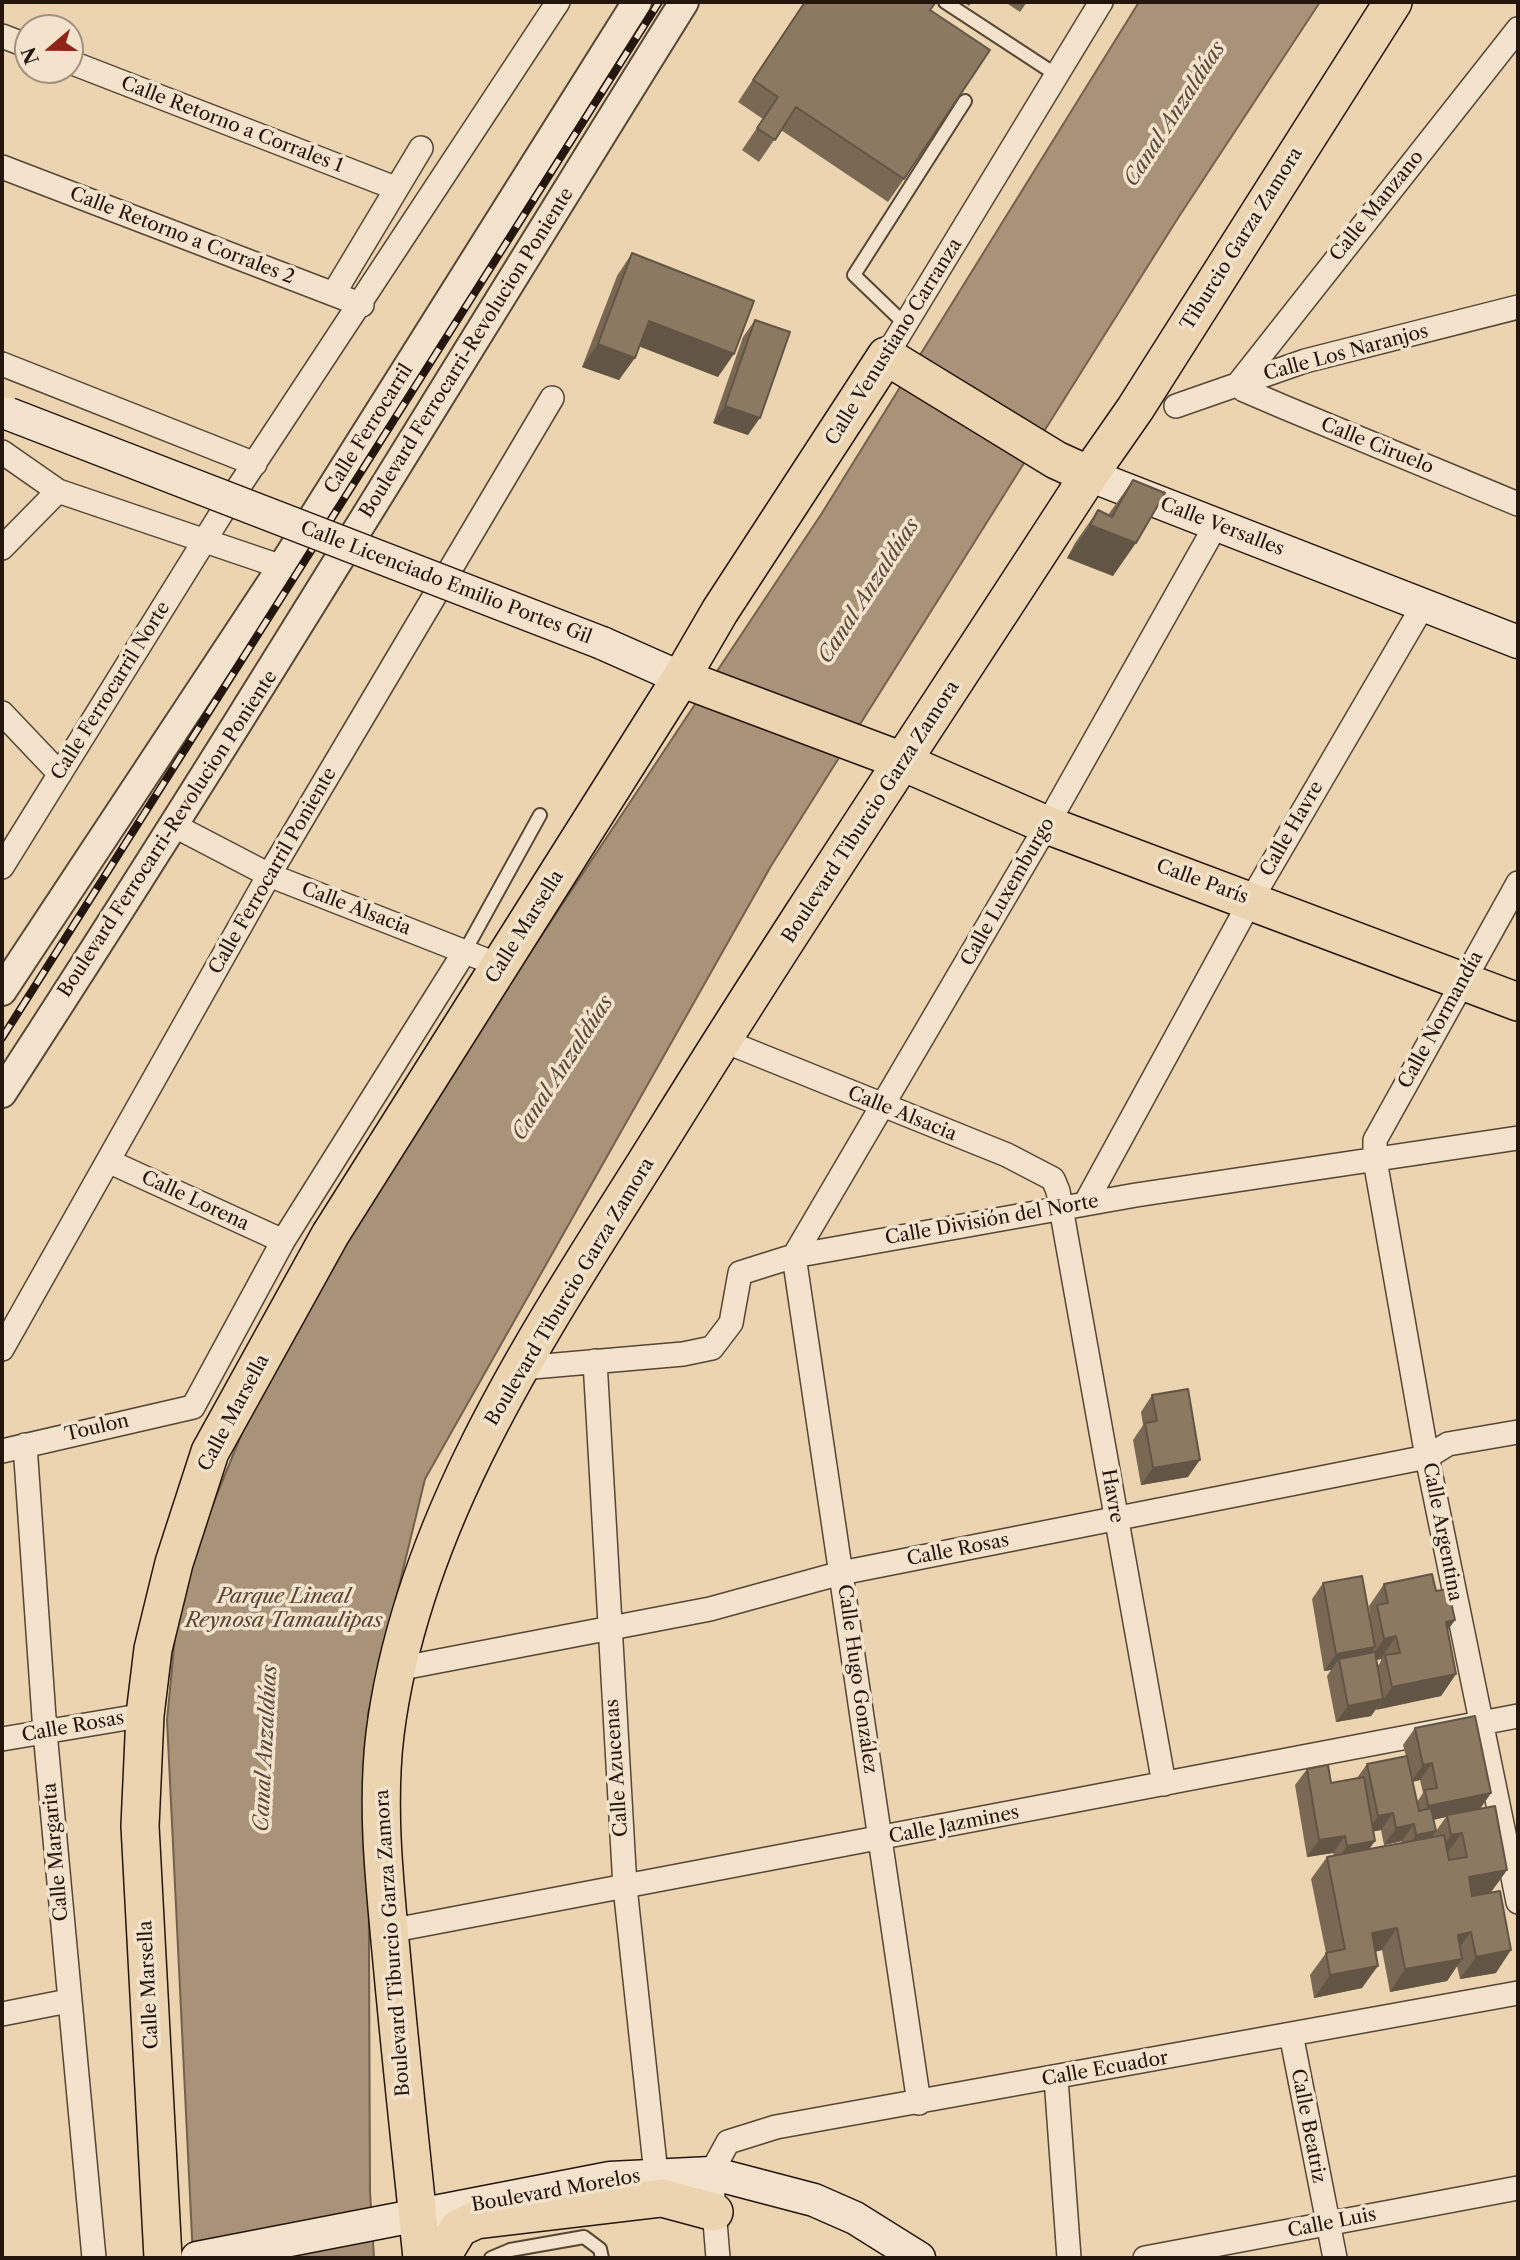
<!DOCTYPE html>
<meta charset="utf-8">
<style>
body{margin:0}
#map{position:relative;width:1520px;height:2260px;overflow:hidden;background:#ecd4b1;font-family:"Libre Caslon Text",serif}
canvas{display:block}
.frame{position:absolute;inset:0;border:4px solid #24160d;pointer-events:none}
.north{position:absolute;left:14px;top:14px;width:70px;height:70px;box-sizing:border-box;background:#f3e3cc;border:2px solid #a09180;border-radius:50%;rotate:250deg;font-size:19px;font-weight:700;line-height:28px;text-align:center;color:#24160d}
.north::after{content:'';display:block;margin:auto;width:24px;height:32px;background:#8f2418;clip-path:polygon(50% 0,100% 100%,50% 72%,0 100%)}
</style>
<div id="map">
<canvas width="1520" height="2260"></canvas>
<div class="frame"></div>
<div class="north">N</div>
</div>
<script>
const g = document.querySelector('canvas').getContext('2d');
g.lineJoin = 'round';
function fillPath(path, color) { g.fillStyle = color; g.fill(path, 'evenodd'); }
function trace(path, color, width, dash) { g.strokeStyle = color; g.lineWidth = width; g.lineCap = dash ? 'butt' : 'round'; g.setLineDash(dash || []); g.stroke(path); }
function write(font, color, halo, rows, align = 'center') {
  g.font = font + ' "Libre Caslon Text",serif'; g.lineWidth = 7; g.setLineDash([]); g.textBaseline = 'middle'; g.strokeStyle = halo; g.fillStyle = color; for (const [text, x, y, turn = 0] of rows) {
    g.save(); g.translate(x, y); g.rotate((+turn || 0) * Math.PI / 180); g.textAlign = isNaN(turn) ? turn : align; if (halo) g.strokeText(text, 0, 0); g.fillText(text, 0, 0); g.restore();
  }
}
const water = new Path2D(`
 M1139,2H1320L1178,218L771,866L425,1479L368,1714L370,2191L374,2258H193L167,1720L180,1585L266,1374L344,1233L822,513Z`);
fillPath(water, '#a89379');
trace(water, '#73614e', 2);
const service = new Path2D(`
 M945,2L1058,76
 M907,326L854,275L965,101
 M465,951L540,815
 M491,2258L510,2250L584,2237L600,2249L602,2258`);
const minor = new Path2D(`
 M1518,29L1238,384L1244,390L1286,408L1518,504
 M2,36L28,46
 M70,62L395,188
 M2,167L362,305
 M334,293L421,148
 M886,356L1101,2
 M2,364L255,464
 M1176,406L1305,361L1518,307
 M2,452L58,491L282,567
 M2,548L58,491
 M2,713L60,774
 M175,826L269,875L501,966
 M2,867L221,514L558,2
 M1518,883L1375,1140V1160L1427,1457L1518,1902
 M722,1040L1007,1155L1053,1179L1058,1191L1164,1784
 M108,1161L283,1241
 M1085,1204L1251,900L1424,604
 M794,1256L919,2103
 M794,1256L1047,825L1216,525
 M2,1349L269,875L552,398
 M595,1361L625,1887L656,2174
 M521,1368L683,1354L712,1348L731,1323L740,1273L794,1256L1136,1195L1518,1138
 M25,1445L45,1732L94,2258
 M2,1451L193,1407L283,1241L465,951
 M397,1669L710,1609L841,1573L1427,1457L1448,1444L1518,1432
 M2,1739L145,1715
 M389,1931L1518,1716
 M2,2014L68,2001
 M1291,2034L1335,2258
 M1056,2078L1069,2258
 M718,2258L711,2173L728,2142L776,2127L1518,1993
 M1145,2258L1518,2188`);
const tertiary = new Path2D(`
 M2,991L282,567L637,2
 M2,1093C236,733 457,366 684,2`);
const secondary = new Path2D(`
 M1089,475L1518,642
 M602,643L681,678
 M197,2258L610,2178L711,2173L814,2200L855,2218L919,2258`);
const primary = new Path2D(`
 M681,678L889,756L1047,825L1518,1002
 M163,2258L140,1826L145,1715L153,1649L174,1563L210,1452L330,1235L681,678L720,611L886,356L1056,460L1089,475
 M422,2258C412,2159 401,2061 392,1962C385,1886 376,1809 385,1734C413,1512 548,1320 663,1135C801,912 947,695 1089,475L1135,409L1393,2
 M441,2258L459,2228L476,2220L662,2198L714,2212`);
trace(service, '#564636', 16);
trace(minor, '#564636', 26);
trace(tertiary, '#564636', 32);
trace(secondary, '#24160d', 35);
trace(primary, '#24160d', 40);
trace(service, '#f3e3cc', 12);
trace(minor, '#f3e3cc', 23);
trace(tertiary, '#f3e3cc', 28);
trace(secondary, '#f3e3cc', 32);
trace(primary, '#ecd4b1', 37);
const rail = new Path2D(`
 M2,1038L659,2`);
trace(rail, '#24160d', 8);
trace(rail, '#f3e3cc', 5, [16]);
const secondaryBridge = new Path2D(`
 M9,414L602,643`);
trace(secondaryBridge, '#24160d', 35, []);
trace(secondaryBridge, '#f3e3cc', 32);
fillPath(new Path2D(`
 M804,2H936L930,10L904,179L888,202L781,130L759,162L742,150L763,119L738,102Z
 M963,2H972L969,6Z
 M1005,2H1027L1020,12Z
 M632,253L718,377L639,346L619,380L582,367L617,276Z
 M755,320L748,435L713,423L743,337Z
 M1133,480L1113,576L1067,558L1075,543L1098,510L1108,515Z
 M1152,1395L1188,1477L1141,1485L1133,1440L1143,1425L1141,1412Z
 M1323,1583L1369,1617L1370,1615L1369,1606L1384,1584L1436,1591L1455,1620L1447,1631L1456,1674L1441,1696L1376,1709L1371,1716L1336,1722L1327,1676L1331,1670L1324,1671L1312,1599ZM1381,1659V1661L1377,1667L1376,1660Z
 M1415,1728L1491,1793L1480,1809L1507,1870L1491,1892L1496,1973L1460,1979L1457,1966L1447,1981L1390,1992L1382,1950L1375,1952L1362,1988L1314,1998L1310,1975L1326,1953L1311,1879L1327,1857L1334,1856L1333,1853L1307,1857L1295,1785L1307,1769L1331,1783L1357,1778L1367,1764L1406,1756L1403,1745ZM1420,1780L1423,1793L1417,1802L1413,1782ZM1446,1817L1436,1831L1433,1820ZM1381,1830L1384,1845L1402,1841V1843L1369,1849L1373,1831Z`), '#786854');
fillPath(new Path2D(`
 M649,321L734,354L718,377L633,344Z
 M598,344L635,358L619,380L582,367Z
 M725,406L760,418L748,435L713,423Z
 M1090,525L1136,543L1113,576L1067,558Z
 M1200,1460L1188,1477L1141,1485L1153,1468Z
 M1455,1620L1439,1642L1446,1622Z
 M1396,1636L1381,1659L1368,1661L1384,1639Z
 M1375,1647L1363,1664L1339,1659L1331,1670L1324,1671L1336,1654Z
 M1456,1674L1441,1696L1376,1710L1392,1687Z
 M1383,1699L1371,1716L1336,1722L1348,1706Z
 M1432,1763L1420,1780L1411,1782L1423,1765Z
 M1491,1793L1479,1810L1417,1823L1428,1806Z
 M1393,1813L1381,1830L1366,1833L1378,1816Z
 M1414,1824L1402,1841L1384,1845L1396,1828Z
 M1436,1831L1424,1848L1404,1852L1416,1835Z
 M1462,1833L1446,1855L1435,1857L1451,1835Z
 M1345,1836L1333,1853L1307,1857L1319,1840Z
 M1375,1841L1363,1858L1335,1863L1347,1846Z
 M1507,1870L1491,1892L1453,1899L1469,1877Z
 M1397,1928L1382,1950L1357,1955L1372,1933Z
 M1471,1932L1455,1954L1458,1935Z
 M1511,1950L1496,1973L1460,1979L1476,1957Z
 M1462,1959L1447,1981L1390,1992L1405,1969Z
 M1378,1966L1362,1988L1314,1998L1330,1975Z`), '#625545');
const building = new Path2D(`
 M805,2H936L930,10L990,50L904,179L796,107L775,140L757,128L778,97L753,80Z
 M632,253L754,301L734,354L649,321L635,358L598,344Z
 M755,320L790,332L760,418L725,406Z
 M1133,480L1165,493L1136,543L1090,525L1098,510L1112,517Z
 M1188,1389L1200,1460L1153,1468L1145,1423L1157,1421L1152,1395Z
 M1432,1574L1436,1591L1448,1589L1455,1620L1446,1622L1456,1674L1392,1687L1385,1655L1400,1653L1396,1636L1384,1639L1377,1605L1388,1603L1384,1584Z
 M1362,1576L1375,1647L1336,1654L1323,1583Z
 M1375,1652L1383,1699L1348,1706L1339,1659Z
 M1475,1716L1491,1793L1428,1806L1425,1790L1437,1788L1432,1763L1423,1765L1415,1728Z
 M1407,1756L1419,1811L1431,1808L1436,1831L1416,1835L1414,1824L1396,1828L1393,1813L1378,1816L1367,1764Z
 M1328,1765L1331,1783L1364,1777L1375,1841L1347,1846L1345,1836L1319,1840L1307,1769Z
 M1495,1806L1507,1870L1469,1877L1472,1896L1500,1891L1511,1950L1476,1957L1471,1932L1458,1935L1462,1959L1405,1969L1397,1928L1372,1933L1378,1966L1330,1975L1326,1953L1345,1949L1327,1857L1444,1835L1449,1860L1467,1857L1462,1833L1451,1835L1447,1815Z`);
fillPath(building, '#8c7962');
trace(building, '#625545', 2);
write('19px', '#24160d', '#f3e3cc', [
 ["Calle Retorno a Corrales 1",232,125,21],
 ["Calle Manzano",1377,206,-51],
 ["Calle Retorno a Corrales 2",182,236,21],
 ["Tiburcio Garza Zamora",1242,239,-58],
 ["Calle Venustiano Carranza",894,342,-58],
 ["Boulevard Ferrocarri-Revolucion Poniente",467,353,-58],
 ["Calle Los Naranjos",1346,353,-15],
 ["Calle Ferrocarril",369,429,-58],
 ["Calle Ciruelo",1377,446,22],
 ["Calle Versalles",1222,527,21],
 ["Calle Licenciado Emilio Portes Gil",446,583,21],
 ["Calle Ferrocarril Norte",111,691,-58],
 ["Boulevard Tiburcio Garza Zamora",871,812,-57],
 ["Calle Havre",1292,829,-60],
 ["Boulevard Ferrocarri-Revolucion Poniente",168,834,-57],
 ["Calle Ferrocarril Poniente",273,871,-60],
 ["Calle París",1202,882,20],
 ["Calle Luxemburgo",1008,892,-60],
 ["Calle Alsacia",356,909,21],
 ["Calle Marsella",525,927,-58],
 ["Calle Normandía",1441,1020,-61],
 ["Calle Alsacia",902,1114,22],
 ["Calle Lorena",195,1201,25],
 ["Calle División del Norte",992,1220,-10],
 ["Boulevard Tiburcio Garza Zamora",570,1292,-59],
 ["Calle Marsella",234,1413,-62],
 ["Toulon",97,1428,-13],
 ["Havre",1112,1496,80],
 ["Calle Argentina",1442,1532,79],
 ["Calle Rosas",958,1550,-11],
 ["Calle Hugo González",857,1679,82],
 ["Calle Rosas",73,1727,-10],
 ["Calle Azucenas",617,1768,-94],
 ["Calle Jazmines",954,1825,-11],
 ["Calle Margarita",56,1852,-95],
 ["Boulevard Tiburcio Garza Zamora",393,1943,-94],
 ["Calle Marsella",149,1985,-93],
 ["Calle Ecuador",1105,2069,-10],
 ["Calle Beatriz",1308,2126,79],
 ["Boulevard Morelos",556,2191,-10],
 ["Calle Luis",1332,2223,-11]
]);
write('italic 21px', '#594838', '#f3e3cc', [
 ["Canal Anzaldúas",1175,114,-57],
 ["Canal Anzaldúas",869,591,-57],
 ["Canal Anzaldúas",563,1068,-57],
 ["Parque Lineal",284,1597],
 ["Reynosa Tamaulipas",284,1621],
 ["Canal Anzaldúas",266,1748,-87]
]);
</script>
